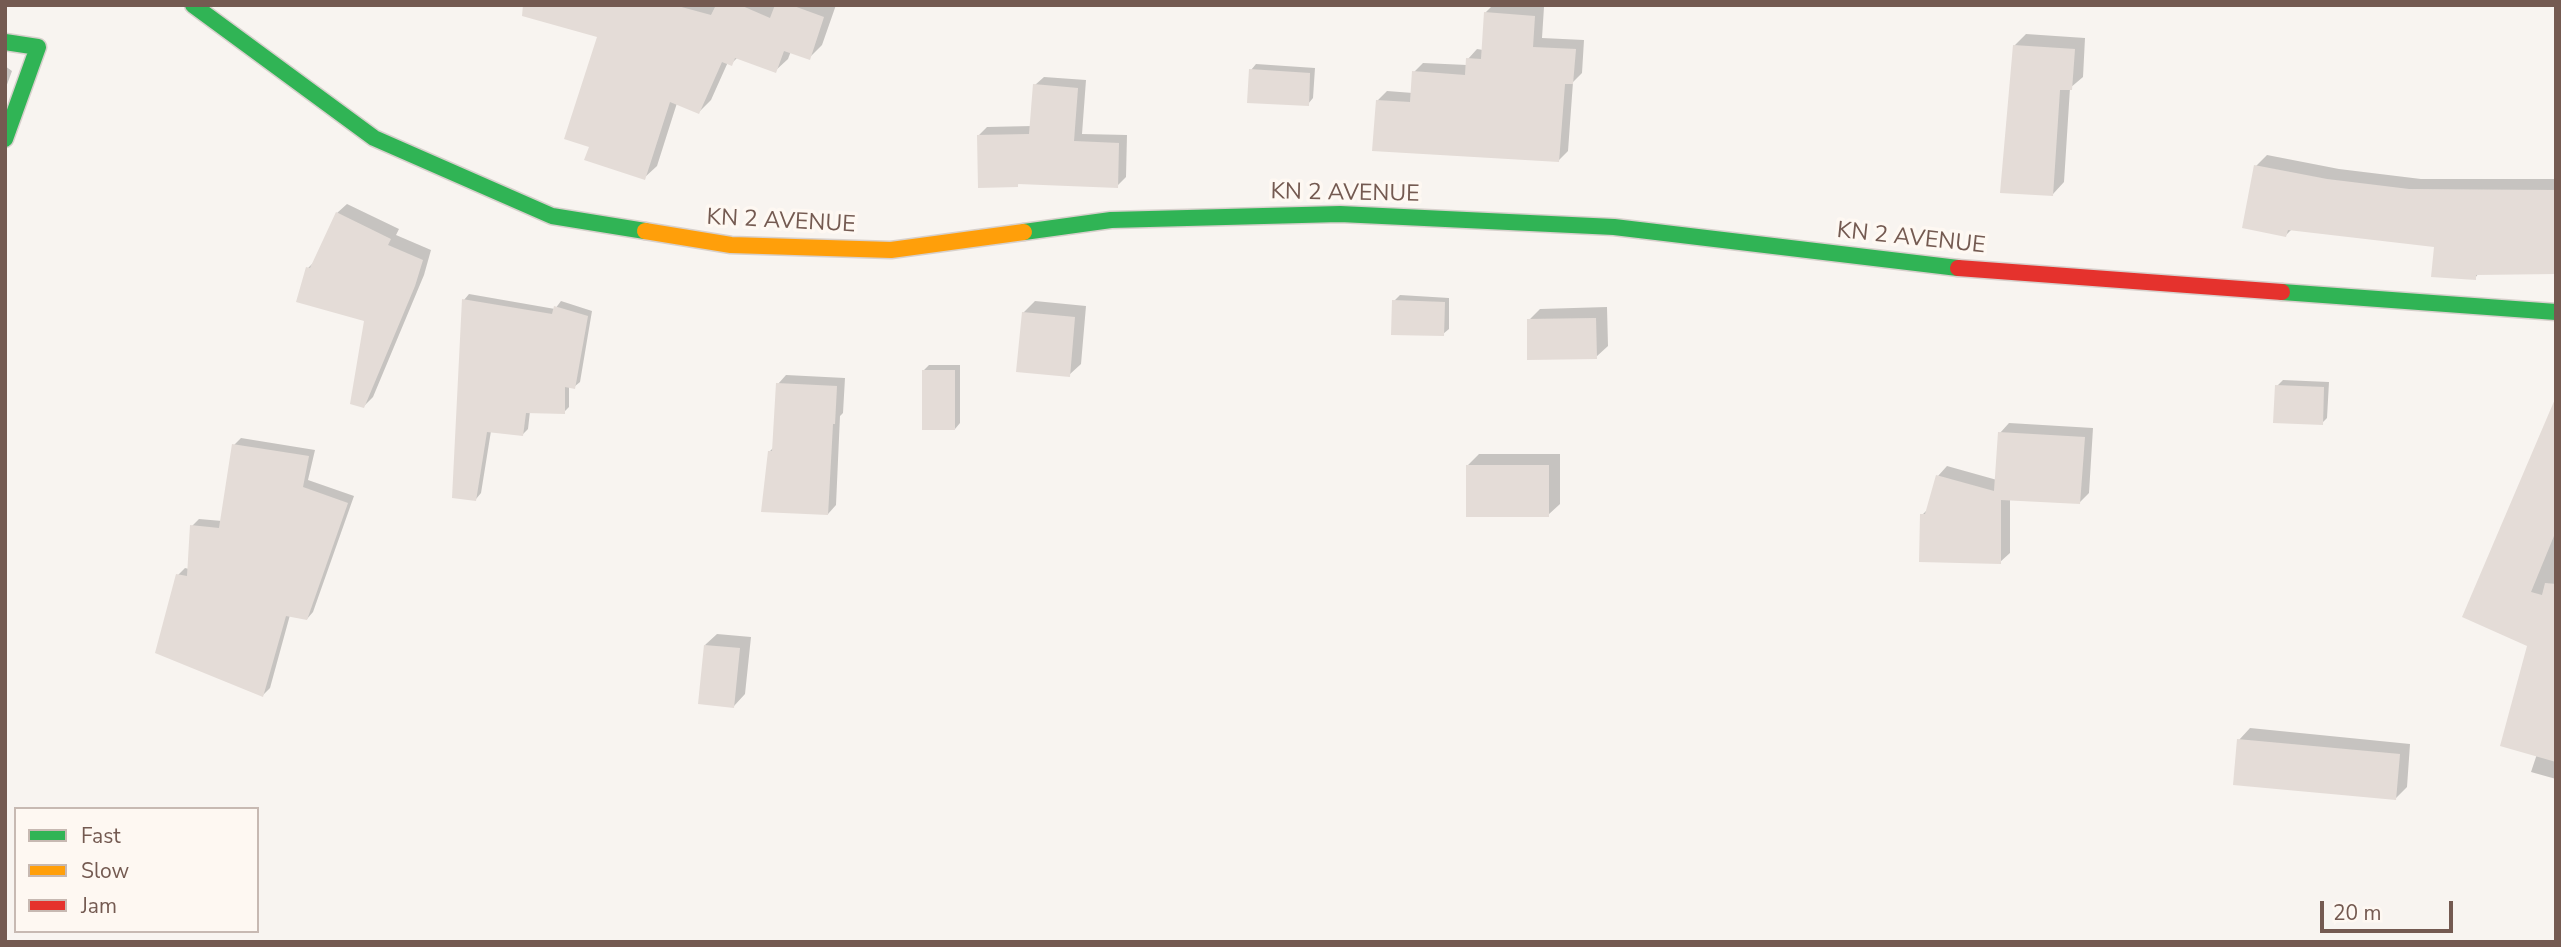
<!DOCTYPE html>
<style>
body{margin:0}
#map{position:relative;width:2561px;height:947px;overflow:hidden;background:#f8f4f0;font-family:"Nunito Sans",sans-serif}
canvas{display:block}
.frame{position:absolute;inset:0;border:7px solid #745a51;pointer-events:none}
.legend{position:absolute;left:14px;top:807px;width:245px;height:126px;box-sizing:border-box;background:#fef8f2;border:2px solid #c7b9b2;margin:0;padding:9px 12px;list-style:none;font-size:21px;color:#745a51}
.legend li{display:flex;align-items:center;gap:14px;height:35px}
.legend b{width:35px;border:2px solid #c7b9b2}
.scale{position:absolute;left:2320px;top:901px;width:133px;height:32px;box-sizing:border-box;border:4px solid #745a51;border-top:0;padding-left:9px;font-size:21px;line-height:24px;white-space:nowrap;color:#745a51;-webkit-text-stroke:5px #fef8f2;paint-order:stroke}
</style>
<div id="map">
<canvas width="2561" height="947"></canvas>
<div class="frame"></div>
<ul class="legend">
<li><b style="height:9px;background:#30b455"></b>Fast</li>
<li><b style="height:9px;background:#ff9f0a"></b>Slow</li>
<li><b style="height:9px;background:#e5322d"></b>Jam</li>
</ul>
<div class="scale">20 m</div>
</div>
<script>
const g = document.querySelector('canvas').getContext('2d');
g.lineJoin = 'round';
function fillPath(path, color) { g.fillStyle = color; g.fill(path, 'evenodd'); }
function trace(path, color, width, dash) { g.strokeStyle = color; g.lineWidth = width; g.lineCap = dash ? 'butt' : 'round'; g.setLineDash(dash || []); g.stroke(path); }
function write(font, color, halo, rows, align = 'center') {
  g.font = font + ' "Nunito Sans",sans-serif'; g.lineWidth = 7; g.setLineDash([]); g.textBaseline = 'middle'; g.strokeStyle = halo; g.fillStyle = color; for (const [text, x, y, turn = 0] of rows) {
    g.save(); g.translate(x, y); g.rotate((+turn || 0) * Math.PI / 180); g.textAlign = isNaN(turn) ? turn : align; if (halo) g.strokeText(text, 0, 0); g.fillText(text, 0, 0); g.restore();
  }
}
fillPath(new Path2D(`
 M567,5H836L822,45L809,58L791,51L788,59L775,71L738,57L731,64L728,62L711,100L699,112L677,103L657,166L644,178L591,145L599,36Z
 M1493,5L1544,7L1542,38L1584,40L1582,73L1573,82L1568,151L1559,160L1377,101L1387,91L1413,93L1414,72L1423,63L1467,65L1468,59L1477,49L1483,50L1485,13Z
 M2026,34L2085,38L2083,77L2070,88L2064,182L2053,194L2014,46Z
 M1256,64L1315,68L1313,98L1308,104L1251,70Z
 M5,66L12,71L5,90Z
 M1044,77L1086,80L1082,134L1127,135L1126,177L1117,186L1020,183L1017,185L978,136L987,127L1032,126L1035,85Z
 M2267,155L2339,169L2421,179H2556V272L2479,273L2475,278L2436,246L2292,229L2286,235L2256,166Z
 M347,204L399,229L396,235L431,250L424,275L373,397L364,406L366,320L308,268L315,261L337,213Z
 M469,294L555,309L561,301L592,311L580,382L574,387H569V407L564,412L530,411L528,429L523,434L491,431L481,493L476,499L464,300Z
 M1400,295L1449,298V329L1443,334L1394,301Z
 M1035,301L1086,306L1081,364L1069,375L1023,313Z
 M1607,307L1608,346L1596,357L1529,320L1540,309Z
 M929,365H960V423L955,429L924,370Z
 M786,375L845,378L843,413L840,416L836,505L828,514L769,452L774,447L778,384Z
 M2283,380L2329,382L2327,418L2322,423L2277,386Z
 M2556,407V779L2531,772L2537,754L2529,645L2465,616Z
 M2009,423L2093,428L2089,493L2080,502L2010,498V553L2000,562L1922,515L1929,508L1938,476L1947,466L1997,480L2000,433Z
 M241,438L315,450L308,480L354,496L313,612L307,619L290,615L270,688L263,695L178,575L185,568L189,569L192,526L199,519L222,521L234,445Z
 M1479,454H1560V504L1548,515L1468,465Z
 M717,634L751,637L745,694L734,706L705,645Z
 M2250,728L2410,744L2407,787L2395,799L2239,740Z`), '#0003');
fillPath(new Path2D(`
 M523,5H674L711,15L716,5H740L770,18L775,5H791L824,17L810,60L784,51L776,73L735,58L732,66L722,62L699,114L670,102L645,180L584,160L589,147L564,139L597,37L522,16Z
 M1484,12L1535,16L1533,47L1576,49L1573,84H1565L1559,162L1372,151L1376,100L1410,102L1412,71L1465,75L1466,58L1481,59Z
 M2013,45L2075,49L2072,90H2060L2053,196L2000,193Z
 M1249,69L1310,73L1309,106L1247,103Z
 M1033,84L1078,88L1074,141L1119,143L1118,188L1018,184V187L978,188L977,135L1029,134Z
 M2254,165L2327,179L2409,189L2556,190V274L2476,275V280L2431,277L2434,247L2288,230L2286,237L2242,228Z
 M336,212L391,239L388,245L423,260L415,286L364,408L350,404L364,321L296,302L306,267L310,268Z
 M462,299L552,314L554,306L588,316L575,389L565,387V414L526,413L523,436L487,432L476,501L452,498Z
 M1392,300L1445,302L1444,336L1391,335Z
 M1022,312L1075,317L1070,377L1016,372Z
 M1596,318L1597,359L1527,360V319Z
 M922,370H955V430H922Z
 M776,383L837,386L835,424H833L828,515L761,512L768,451H772Z
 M2275,385L2324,387L2323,425L2273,423Z
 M2555,399L2556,531L2531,592L2542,595L2545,583L2556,584V762L2500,746L2527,646L2462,617Z
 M1998,432L2085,437L2080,504L2001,500V564L1919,562L1920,514H1925L1936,475L1994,491Z
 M232,444L309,456L303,487L348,503L307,620L286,616L263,697L155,653L176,574L187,576L190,525L219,528Z
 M1466,465H1549V517H1466Z
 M704,645L740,648L734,708L698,704Z
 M2237,739L2400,754L2396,800L2233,785Z`), '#e4dcd7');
const fast = new Path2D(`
 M193,5L374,138L552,216L645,231
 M5,42L38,47L5,139
 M1024,232L1111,220L1340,214L1614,227L1958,268
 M2282,292L2556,312`);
const slow = new Path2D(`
 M645,231L731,245L891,250L1024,232`);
const jam = new Path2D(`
 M1958,268L2282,292`);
trace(fast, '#d7d0cc', 19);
trace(slow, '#d7d0cc', 19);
trace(jam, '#d7d0cc', 19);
trace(fast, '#30b455', 16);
trace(slow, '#ff9f0a', 16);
trace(jam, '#e5322d', 16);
write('23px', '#745a51', '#fef8f2', [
 ["KN 2 AVENUE",1345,194,1],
 ["KN 2 AVENUE",781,222,3],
 ["KN 2 AVENUE",1911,239,6]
]);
</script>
